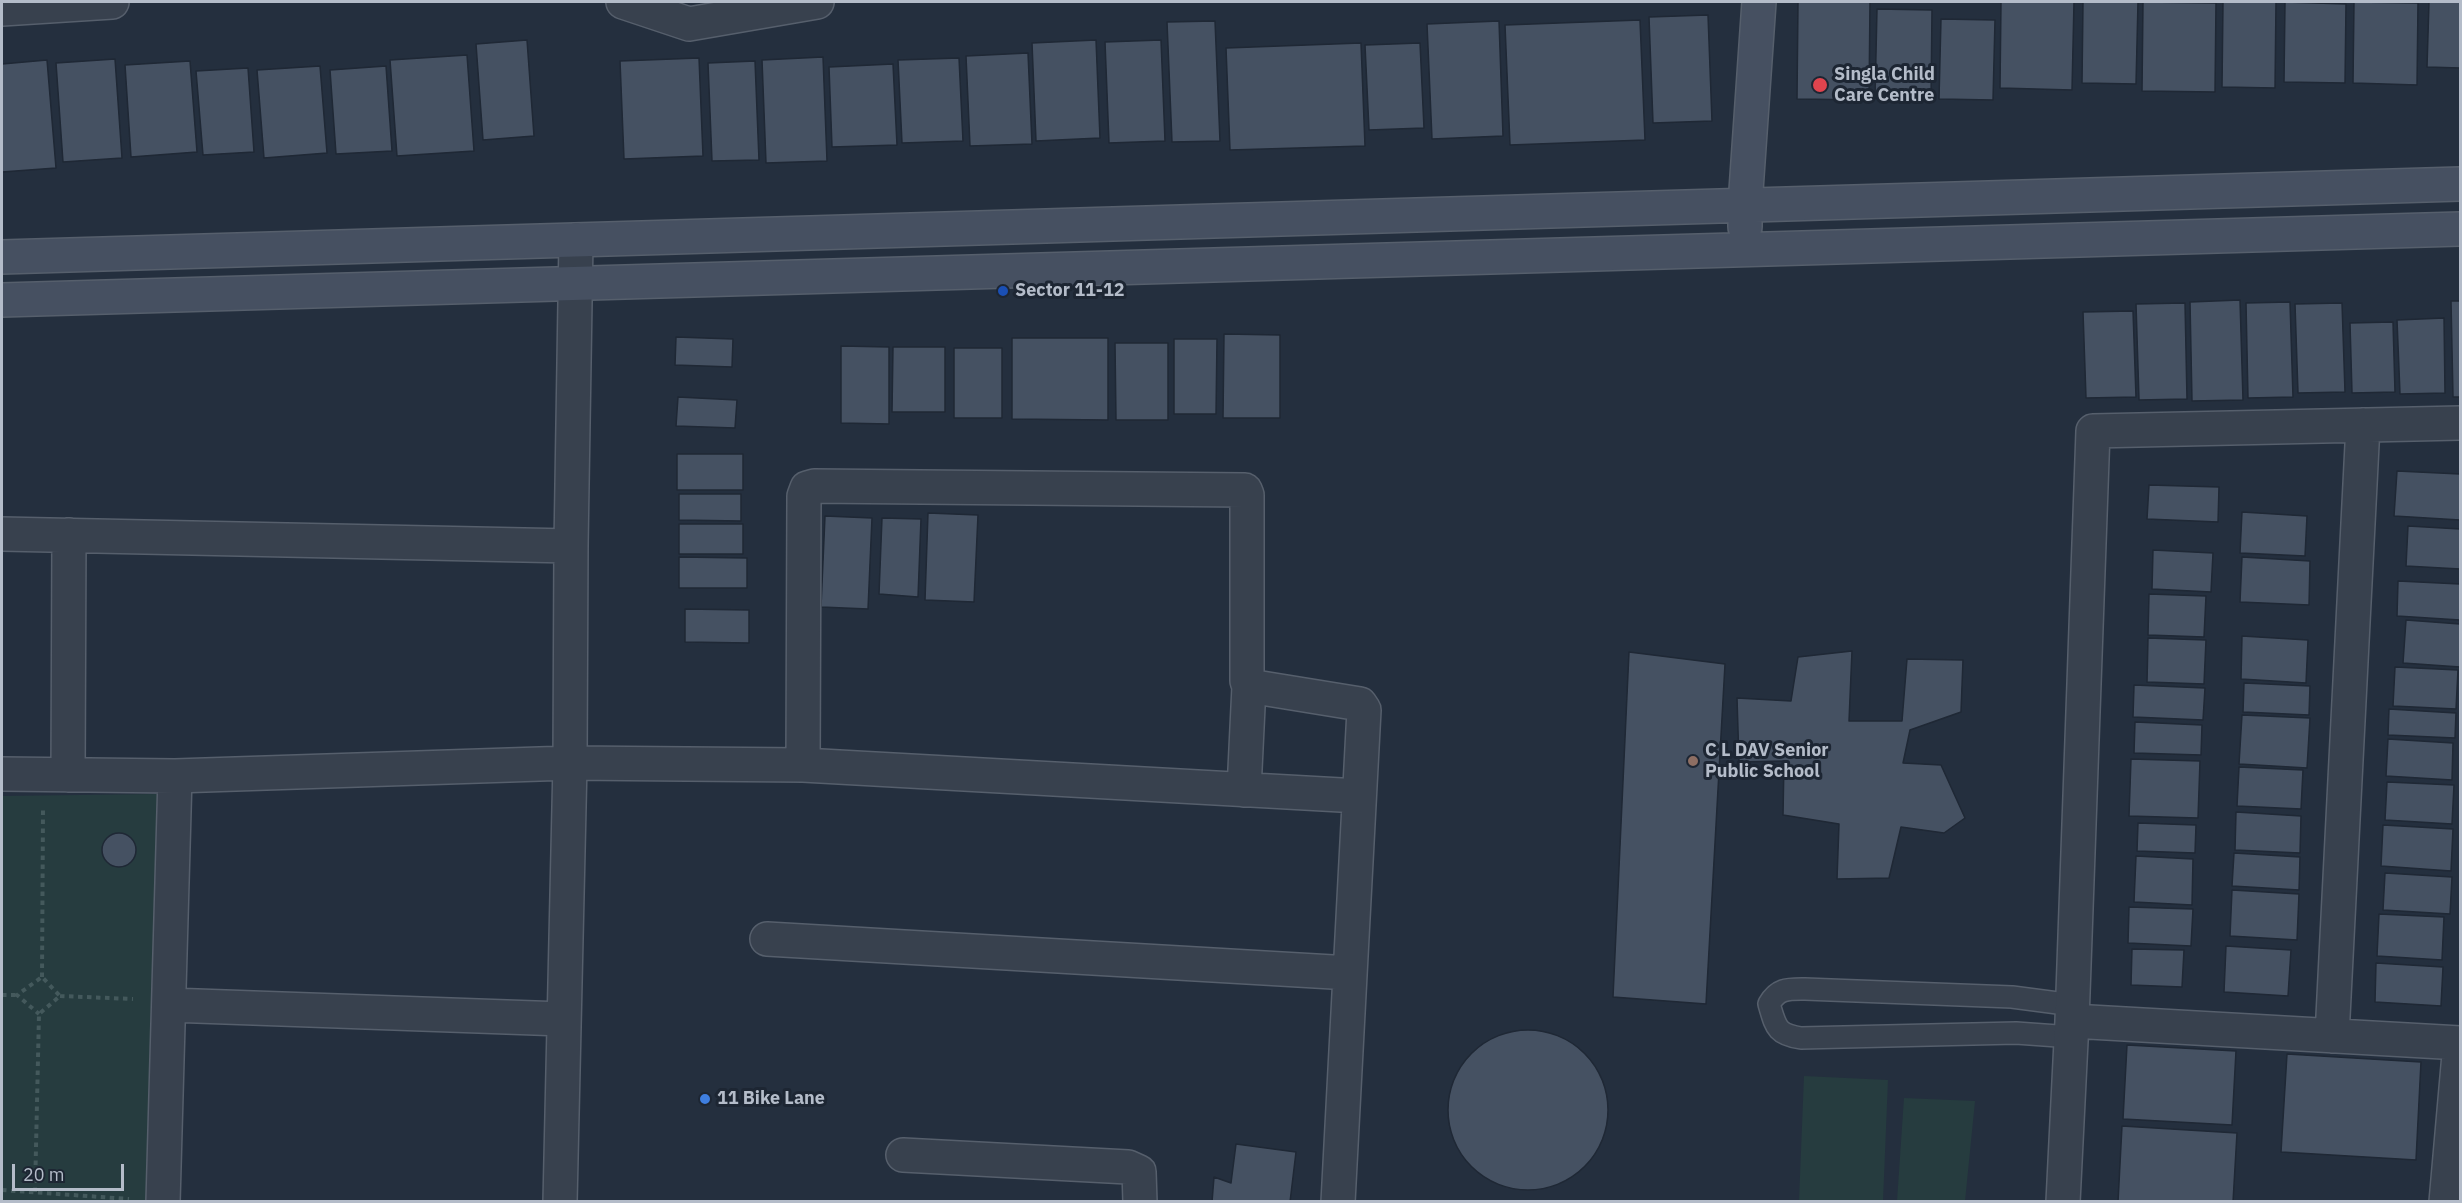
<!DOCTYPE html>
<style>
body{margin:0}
#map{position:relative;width:2462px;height:1203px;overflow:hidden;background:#242f3e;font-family:"IBM Plex Sans",sans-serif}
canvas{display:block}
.frame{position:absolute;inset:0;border:3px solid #b4bcc9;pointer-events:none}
.scale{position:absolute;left:12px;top:1164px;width:112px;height:27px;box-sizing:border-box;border:3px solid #b4bcc9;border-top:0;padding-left:8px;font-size:18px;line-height:21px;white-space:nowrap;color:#b4bcc9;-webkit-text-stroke:4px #1d2633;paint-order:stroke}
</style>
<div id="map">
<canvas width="2462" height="1203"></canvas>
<div class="frame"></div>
<div class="scale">20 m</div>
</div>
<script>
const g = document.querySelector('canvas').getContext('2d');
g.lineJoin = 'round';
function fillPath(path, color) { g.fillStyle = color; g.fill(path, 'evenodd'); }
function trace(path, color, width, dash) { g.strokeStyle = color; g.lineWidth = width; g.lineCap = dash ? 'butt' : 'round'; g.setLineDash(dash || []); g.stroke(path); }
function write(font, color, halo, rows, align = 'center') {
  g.font = font + ' "IBM Plex Sans",sans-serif'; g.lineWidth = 6; g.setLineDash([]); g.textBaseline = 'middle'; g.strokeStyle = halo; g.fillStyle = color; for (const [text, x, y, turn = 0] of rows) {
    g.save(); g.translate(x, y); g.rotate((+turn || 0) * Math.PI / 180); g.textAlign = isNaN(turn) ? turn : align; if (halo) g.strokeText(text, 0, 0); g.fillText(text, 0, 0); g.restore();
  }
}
fillPath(new Path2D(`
 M157,794L149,1201H2V796Z
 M1804,1076L1888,1080L1883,1201H1799Z
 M1904,1098L1975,1101L1965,1201H1897Z`), '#263c3f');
const building = new Path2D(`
 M1798,2H1870L1869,100L1797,99Z
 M2001,2H2074L2072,90L2000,88Z
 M2083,2H2138L2136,84L2082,83Z
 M2143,2L2216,3L2215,92L2142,91Z
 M2223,2H2276L2275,88L2222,87Z
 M2285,2L2346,4L2345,83L2284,82Z
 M2354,2L2418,3L2417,85L2353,83Z
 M2429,2H2460V68L2427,67Z
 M1877,9L1932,10L1931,99L1875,98Z
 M1708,15L1712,121L1653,123L1649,17Z
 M1941,19L1995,20L1993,100L1939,99Z
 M1640,20L1645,140L1510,145L1505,25Z
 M1215,21L1220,141L1172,142L1167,22Z
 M1499,21L1503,136L1432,139L1427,24Z
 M527,40L534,136L483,140L476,44Z
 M1096,40L1100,138L1036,141L1032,43Z
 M1161,40L1165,141L1109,143L1105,42Z
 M1361,43L1365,146L1230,150L1226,48Z
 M1420,43L1424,128L1369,130L1365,45Z
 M1028,53L1032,144L970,146L966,56Z
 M467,55L474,151L397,156L390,60Z
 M823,57L827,161L766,163L762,60Z
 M699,58L703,156L624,159L620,61Z
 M959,58L963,141L902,143L898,60Z
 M115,59L122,158L63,162L56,63Z
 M47,60L56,168L2,172V64Z
 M190,61L197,152L131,157L125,65Z
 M755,61L759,160L712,161L708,63Z
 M893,64L897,145L832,147L829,67Z
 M320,66L327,153L264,158L257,70Z
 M386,66L392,151L336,154L330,70Z
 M248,68L254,152L203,155L196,71Z
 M2240,300L2243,400L2192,401L2190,302Z
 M2451,301H2460V397H2453Z
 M2290,302L2293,397L2248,398L2246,303Z
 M2185,303L2187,399L2139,400L2136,304Z
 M2342,303L2345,392L2298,393L2295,304Z
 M2133,311L2136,397L2086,398L2083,312Z
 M2444,318L2445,393L2400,394L2397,320Z
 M2393,322L2395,392L2352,393L2350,323Z
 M1224,334L1280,335V418H1223Z
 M676,337L733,339L732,367L675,365Z
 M1012,338H1108V420L1012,419Z
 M1174,339H1217L1216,414H1174Z
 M1115,343H1168V420H1116Z
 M841,346L889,347V424L841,423Z
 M893,347H945V412H892Z
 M954,348H1002V418H954Z
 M678,397L737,400L735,428L676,426Z
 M677,454H743V490H677Z
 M2397,471L2460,474V520L2394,516Z
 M2149,485L2219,487L2218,522L2147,519Z
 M679,494H741V521L679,520Z
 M2242,512L2307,516L2305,556L2240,553Z
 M928,513L978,515L974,602L925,600Z
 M825,516L872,518L868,609L821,607Z
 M882,518L921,519L918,597L879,594Z
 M679,524H743V554H679Z
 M2408,526L2460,529V569L2406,566Z
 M2153,550L2213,553L2211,592L2152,589Z
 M679,557L747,558V588H679Z
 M2242,557L2310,561L2309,605L2240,602Z
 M2398,581L2460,584V620L2397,616Z
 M2149,594L2206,596L2204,637L2148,635Z
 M685,609L749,610V643L685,642Z
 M2406,620L2460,624V667L2403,663Z
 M2242,636L2308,640L2306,683L2241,679Z
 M2148,638L2206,640L2204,684L2147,682Z
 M1852,651L1849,721H1902L1907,659L1963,660L1961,712L1910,730L1903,763L1941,765L1965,818L1944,833L1901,827L1889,878L1837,879L1839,824L1783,815L1784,761L1739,762L1737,698L1791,701L1798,657Z
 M1629,652L1725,664L1706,1004L1613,997Z
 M2395,667L2458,670L2456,709L2393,706Z
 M2244,683L2310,686L2309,715L2243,712Z
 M2134,685L2205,688L2203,720L2133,717Z
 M2389,709L2456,713L2455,738L2388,735Z
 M2242,715L2310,718L2307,768L2239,764Z
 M2135,722L2202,725L2201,755L2134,753Z
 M2388,739L2453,743L2452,780L2386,776Z
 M2131,759L2200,761L2198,818L2129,816Z
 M2239,767L2303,770L2301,809L2237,806Z
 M2387,782L2454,785L2452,824L2385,820Z
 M2236,812L2301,816L2300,853L2235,850Z
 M2138,823L2196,825L2195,853L2137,851Z
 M2383,825L2453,829L2451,871L2381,866Z
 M102 850a17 17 0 1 1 34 0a17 17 0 1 1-34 0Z
 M2234,853L2300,857L2299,890L2232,886Z
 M2136,856L2193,859L2192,905L2134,902Z
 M2385,873L2452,877L2450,914L2383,910Z
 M2232,890L2299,894L2297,940L2230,936Z
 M2129,907L2193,909L2191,946L2128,943Z
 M2379,914L2444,917L2442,960L2377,956Z
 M2226,946L2291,950L2288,996L2224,992Z
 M2132,949L2184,950L2182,987L2131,985Z
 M2376,963L2443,967L2441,1006L2375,1002Z
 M1448 1110a80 80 0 1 1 160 0a80 80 0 1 1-160 0Z
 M2127,1045L2236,1051L2232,1125L2123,1119Z
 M2287,1054L2421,1062L2416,1160L2281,1152Z
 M2122,1126L2237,1133L2233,1202H2118Z
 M1236,1144L1296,1152L1290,1202H1212L1214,1177L1231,1183Z`);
fillPath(building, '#455162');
trace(building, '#1f2835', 1.5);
const lane = new Path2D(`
 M2072,1037L2016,1033L1801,1038C1776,1034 1776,1027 1769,1004C1778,988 1788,989 1805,989L2012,997L2073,1005`);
const street = new Path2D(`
 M623,2L689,24L817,2
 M2,9L112,2
 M2,534L571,546
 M803,765L1359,796
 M2,774L175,776L570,763L803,765L804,496L807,488L814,486L1245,490L1247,495V681L1249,686L1360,704L1364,710L1338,1202
 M68,775L69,535
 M1244,790L1249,686
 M767,939L1350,973
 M169,1005L563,1019
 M2072,1021L2460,1043
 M2332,1036L2363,425
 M903,1155L1128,1167L1139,1172L1140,1202
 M163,1202L175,776
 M560,1202L570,763L571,546L576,240
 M2063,1202L2072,1021L2093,431L2460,423
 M2446,1202L2460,1043`);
const secondary = new Path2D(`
 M1745,227V205L1759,2
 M2,257L2460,184
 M2,300L2460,229`);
trace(lane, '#565f6c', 24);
trace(street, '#565f6c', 36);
trace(secondary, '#565f6c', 36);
trace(new Path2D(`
 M42,977L43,810
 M2,995H17
 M60,996L133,999
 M2,1190L129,1199
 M35,1192L39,1014L60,996L42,977L17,995L39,1014`), '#44595c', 4, [4.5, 4.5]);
trace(lane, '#38414e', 21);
trace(street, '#38414e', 33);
trace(secondary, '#465061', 33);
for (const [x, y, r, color] of [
 [1820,85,8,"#e0444e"],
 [1003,291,6,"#1a4fb4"],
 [1693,761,6,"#8d6e63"],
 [705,1099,6,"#3f7fe0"]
]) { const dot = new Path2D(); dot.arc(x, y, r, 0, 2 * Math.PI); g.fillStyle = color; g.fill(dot); trace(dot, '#1d2633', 2); }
write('bold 18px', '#b4bcc9', '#1d2633', [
 ["Singla Child",1834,75],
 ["Care Centre",1834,96],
 ["Sector 11-12",1015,291],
 ["C L DAV Senior",1705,751],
 ["Public School",1705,772],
 ["11 Bike Lane",717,1099]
], 'left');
</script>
